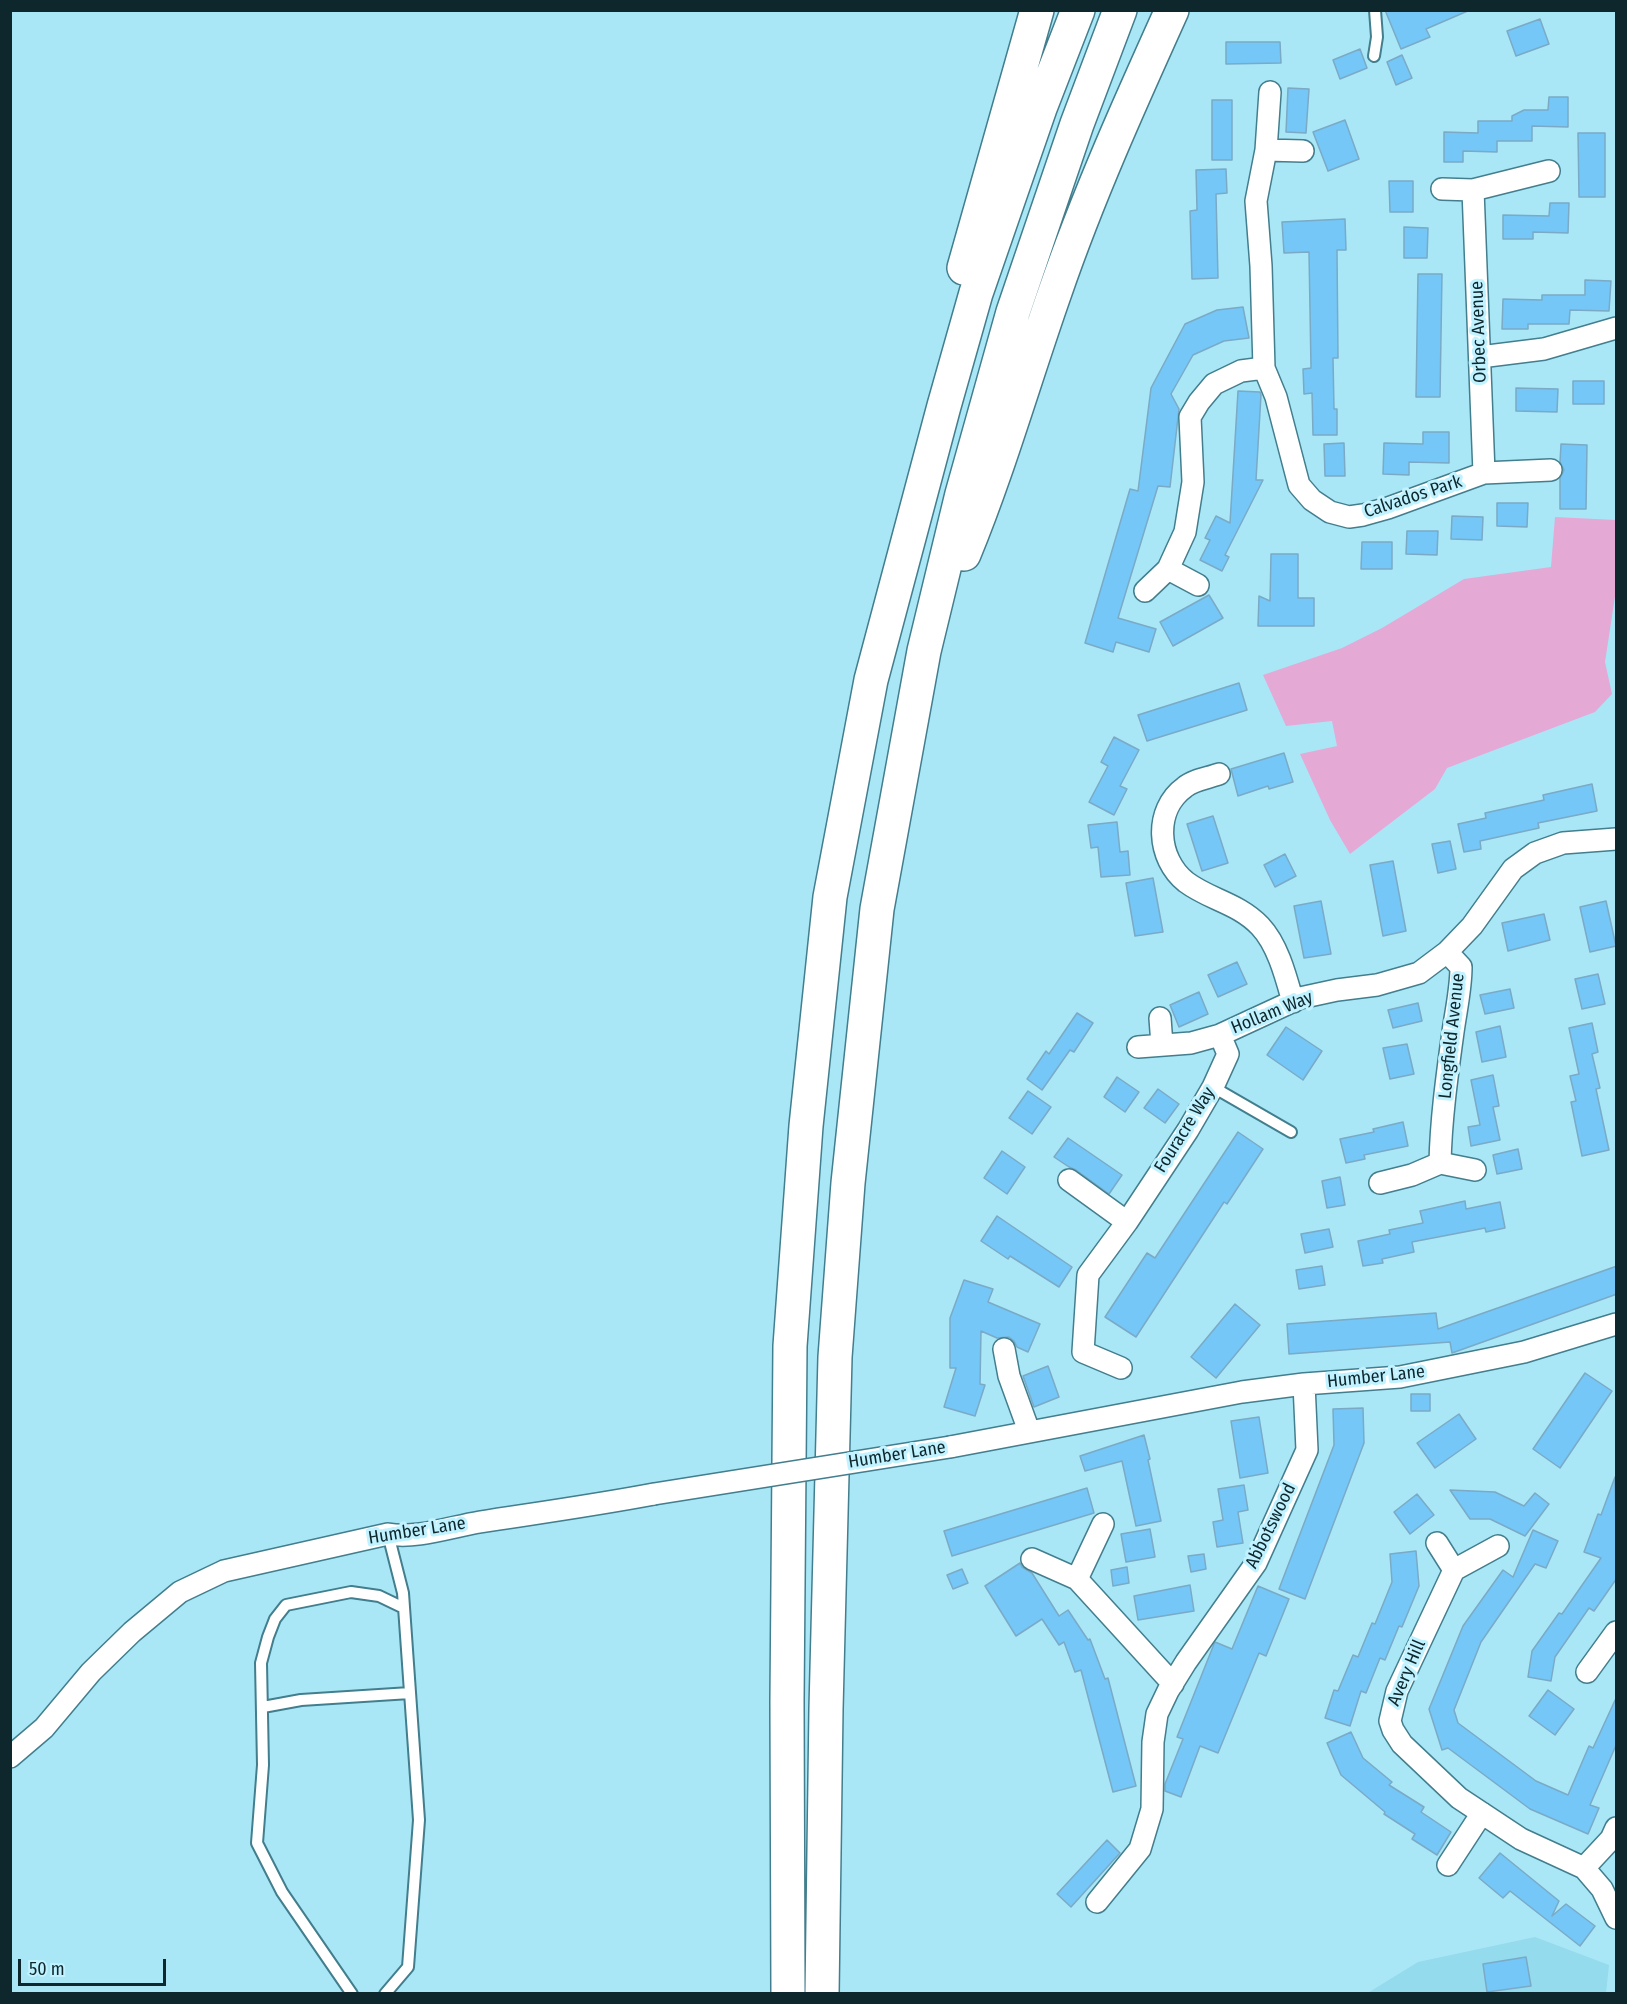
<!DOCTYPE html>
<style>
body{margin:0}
#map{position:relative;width:1627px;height:2004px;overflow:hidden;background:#a9e7f7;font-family:"Fira Sans Condensed",sans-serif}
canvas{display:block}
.frame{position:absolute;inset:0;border:12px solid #0e272d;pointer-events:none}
.scale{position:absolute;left:18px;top:1959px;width:148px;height:27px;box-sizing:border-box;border:3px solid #0e272d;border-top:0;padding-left:8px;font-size:18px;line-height:21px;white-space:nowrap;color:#0e272d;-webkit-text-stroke:4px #c1f2ff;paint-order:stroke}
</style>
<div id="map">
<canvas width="1627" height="2004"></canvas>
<div class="frame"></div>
<div class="scale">50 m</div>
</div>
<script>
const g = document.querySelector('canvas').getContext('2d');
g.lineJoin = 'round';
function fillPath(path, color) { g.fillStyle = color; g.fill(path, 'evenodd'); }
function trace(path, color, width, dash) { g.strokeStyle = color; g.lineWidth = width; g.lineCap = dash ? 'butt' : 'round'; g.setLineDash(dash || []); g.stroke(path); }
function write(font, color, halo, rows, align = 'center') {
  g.font = font + ' "Fira Sans Condensed",sans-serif'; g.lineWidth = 6; g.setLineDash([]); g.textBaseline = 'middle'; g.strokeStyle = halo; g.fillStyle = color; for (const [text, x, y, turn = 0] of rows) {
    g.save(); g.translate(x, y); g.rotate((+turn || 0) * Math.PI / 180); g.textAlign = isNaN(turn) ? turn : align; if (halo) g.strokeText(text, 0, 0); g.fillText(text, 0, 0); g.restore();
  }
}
fillPath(new Path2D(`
 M1535,1937L1609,1965L1606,1993L1366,1994L1418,1962Z`), '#94dbed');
fillPath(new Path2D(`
 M1555,517L1616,520V590L1605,662L1612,694L1595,712L1447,768L1435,789L1350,854L1330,820L1300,754L1337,746L1332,721L1286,726L1263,675L1342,648L1382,628L1464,579L1551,567Z`), '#e5a9d6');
const building = new Path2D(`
 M1385,10H1470L1426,29L1430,37L1401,49Z
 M1540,19L1549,44L1516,56L1507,31Z
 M1226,42H1280L1281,63L1226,64Z
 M1360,49L1367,68L1340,79L1333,60Z
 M1402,55L1412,78L1396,85L1387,62Z
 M1288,88L1309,89L1306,133L1286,132Z
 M1549,97H1568V127L1532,126V141H1497V152L1463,151V162H1444V132L1478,133V121H1512V116L1524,110H1548Z
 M1212,100H1232V160H1212Z
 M1345,120L1359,159L1328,171L1313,132Z
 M1578,133H1605V197H1579Z
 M1226,169L1227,193L1216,194L1218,278L1192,279L1190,211L1197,210L1196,170Z
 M1389,181H1413V212H1390Z
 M1550,203H1569L1568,233L1533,232V239H1503V215L1549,216Z
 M1345,219L1346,250H1337L1338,358H1333L1334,409H1337V435H1313L1312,393L1304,394L1303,369L1311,368L1309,252L1284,253L1282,222Z
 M1404,227L1428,228L1427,258H1404Z
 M1418,274H1442L1440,397H1416Z
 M1585,280L1611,281L1609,311L1570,310L1569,324H1528V329H1502L1503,299L1542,300V295H1585Z
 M1243,307L1249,338L1224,341L1193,355L1171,394L1179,409L1170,487L1158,486L1118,618L1156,629L1149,652L1116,642L1113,652L1085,643L1130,489L1138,491L1151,388L1185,324L1217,310Z
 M1573,381H1604V404H1573Z
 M1516,388L1558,389L1557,412L1516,411Z
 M1238,391L1260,392L1261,395L1256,480H1263L1225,555L1229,557L1222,571L1200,560L1210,540L1205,538L1216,516L1230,523Z
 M1423,432H1449V463L1409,462V475L1383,474L1384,443L1423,444Z
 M1344,443L1345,476H1325L1324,444Z
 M1561,444L1587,445L1586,509H1560V478L1564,470L1560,462Z
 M1497,503H1528L1527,527L1497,526Z
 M1452,516L1483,517L1482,540L1451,539Z
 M1407,531H1438L1437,555L1406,554Z
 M1362,542H1392V569H1361Z
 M1271,554H1298V598H1314V626H1258L1259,596L1270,601Z
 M1209,595L1223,618L1173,646L1160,622Z
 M1239,683L1247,710L1147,741L1138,715Z
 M1114,737L1139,750L1120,786L1127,789L1114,815L1089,802L1108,766L1101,762Z
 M1284,753L1293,782L1269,789L1268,786L1238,796L1231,769Z
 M1592,784L1597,811L1538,823L1539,828L1480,841L1481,849L1464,852L1458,824L1486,818L1485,813L1544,800L1543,795Z
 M1213,816L1228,863L1202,871L1187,824Z
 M1117,822L1120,852L1128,851L1130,875L1101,877L1098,847L1091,848L1088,825Z
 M1450,841L1456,869L1438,873L1432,844Z
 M1285,854L1296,876L1275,887L1264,865Z
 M1393,861L1406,931L1383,936L1370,865Z
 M1153,878L1163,932L1135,936L1126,883Z
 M1321,901L1331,954L1304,958L1294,906Z
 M1606,901L1616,946L1590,952L1580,907Z
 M1544,914L1550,940L1508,951L1502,923Z
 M1237,962L1247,984L1218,997L1208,975Z
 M1598,974L1605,1004L1582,1009L1575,979Z
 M1510,989L1514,1008L1485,1014L1480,995Z
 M1199,992L1208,1014L1179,1027L1170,1005Z
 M1418,1003L1422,1021L1393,1028L1388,1010Z
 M1077,1013L1093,1023L1074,1052L1070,1050L1042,1090L1027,1079L1046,1051L1049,1054Z
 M1592,1023L1598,1052L1592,1054L1600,1088L1596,1089L1609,1150L1582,1156L1571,1102L1576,1101L1570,1076L1579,1074L1569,1028Z
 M1500,1026L1506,1057L1482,1062L1476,1032Z
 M1286,1027L1322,1051L1303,1080L1267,1055Z
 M1407,1044L1414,1074L1390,1079L1383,1048Z
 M1493,1075L1499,1106L1493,1107L1500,1140L1471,1146L1468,1127L1480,1125L1471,1080Z
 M1117,1077L1139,1092L1125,1112L1104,1097Z
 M1158,1089L1179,1104L1165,1123L1144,1108Z
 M1028,1091L1051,1107L1032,1134L1009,1118Z
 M1403,1122L1408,1146L1364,1155L1365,1159L1346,1163L1340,1139L1374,1132L1373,1129Z
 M1238,1132L1263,1149L1227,1204L1224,1202L1136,1337L1105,1317L1147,1253L1155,1258Z
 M1068,1138L1122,1175L1109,1194L1076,1170L1069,1167L1054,1157Z
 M1518,1149L1522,1169L1497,1174L1493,1155Z
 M1002,1151L1025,1167L1007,1194L984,1178Z
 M1340,1177L1345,1205L1327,1208L1322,1181Z
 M1465,1201L1466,1209L1500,1202L1505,1228L1486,1232L1485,1228L1412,1242L1414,1252L1382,1259L1383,1263L1363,1266L1358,1241L1390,1234L1389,1230L1423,1223L1420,1211Z
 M997,1216L1072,1267L1059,1287L1010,1256L1008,1259L981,1241Z
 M1329,1229L1333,1247L1305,1253L1301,1234Z
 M1322,1266L1325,1285L1299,1289L1296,1270Z
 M1617,1266V1294L1452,1353L1450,1342L1289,1354L1287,1324L1436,1313L1438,1329Z
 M964,1280L993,1289L988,1302L1040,1324L1028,1352L1017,1347L1014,1341L1009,1337L997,1338L981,1331L980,1384L985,1385L975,1416L944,1407L956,1368H950V1318Z
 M1235,1304L1260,1325L1216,1378L1191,1357Z
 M1048,1366L1059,1397L1034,1407L1023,1376Z
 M1585,1373L1612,1391L1560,1468L1533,1449Z
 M1411,1394H1430V1411H1411Z
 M1363,1408L1364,1443L1305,1599L1279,1589L1334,1445L1333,1409Z
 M1459,1414L1476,1439L1435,1468L1417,1443Z
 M1259,1417L1268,1473L1240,1478L1231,1421Z
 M1144,1435L1150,1459L1148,1460L1161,1521L1136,1526L1122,1461L1085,1471L1080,1456Z
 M1615,1477L1617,1578L1594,1611L1589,1608L1555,1657L1551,1681L1528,1677L1532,1651L1559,1613L1562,1614L1601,1558L1584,1552L1598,1514L1601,1515Z
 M1244,1485L1248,1510L1238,1512L1243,1543L1217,1547L1213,1522L1223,1520L1218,1489Z
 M1087,1488L1094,1513L952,1556L944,1531Z
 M1450,1490L1495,1492L1524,1506L1535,1493L1549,1504L1525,1536L1490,1519H1470Z
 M1417,1494L1434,1515L1410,1534L1394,1512Z
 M1150,1529L1155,1557L1126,1562L1121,1534Z
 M1533,1530L1558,1541L1546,1568L1535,1564L1481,1642L1454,1710L1458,1723L1536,1781L1568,1795L1589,1746L1593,1748L1617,1696V1743L1590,1805L1599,1808L1588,1834L1530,1809L1448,1748L1442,1750L1429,1709L1463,1626L1503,1570L1513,1577Z
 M1416,1551L1419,1586L1402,1627L1399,1626L1385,1660L1380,1658L1366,1693L1361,1691L1350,1726L1325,1718L1334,1690L1338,1691L1353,1655L1358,1657L1372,1623L1375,1624L1392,1582L1390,1554Z
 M1204,1554L1206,1569L1191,1572L1188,1556Z
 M1020,1563L1022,1567L1032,1573L1059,1616L1068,1610L1088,1640L1090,1639L1105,1679L1108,1678L1136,1786L1113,1792L1081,1670L1075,1672L1064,1642L1059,1645L1042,1619L1016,1636L985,1586Z
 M1127,1567L1129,1583L1113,1586L1111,1570Z
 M962,1569L968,1583L953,1589L947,1575Z
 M1190,1585L1194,1611L1138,1620L1134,1596Z
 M1258,1586L1289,1599L1266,1656L1259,1653L1218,1753L1200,1746L1181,1797L1165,1791V1784L1183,1739L1177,1737L1214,1644L1215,1642L1232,1649Z
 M1548,1690L1574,1709L1555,1735L1529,1716Z
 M1351,1732L1363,1758L1392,1782L1389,1785L1424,1807L1421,1812L1451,1832L1437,1855L1412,1839L1415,1834L1384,1814L1385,1812L1341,1775L1327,1743Z
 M1107,1840L1120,1853L1071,1907L1057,1894Z
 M1500,1853L1559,1901L1552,1916L1566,1904L1595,1926L1580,1946L1510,1891L1503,1898L1479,1878Z
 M1526,1957L1531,1986L1487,1992L1483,1964Z`);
fillPath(building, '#74c7f7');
trace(building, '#7aaac6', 1.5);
const service = new Path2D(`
 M1374,56L1377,37L1375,10
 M1213,1087L1291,1132
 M263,1707L301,1700L410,1693
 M352,1994L282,1892L257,1843L263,1765L261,1663L268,1637L275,1619L286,1605L351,1592L379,1596L404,1608
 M385,1994L408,1967L419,1820L403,1593L388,1534`);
const minor = new Path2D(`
 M1270,92L1266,150L1256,201L1261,266L1264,368L1276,397L1299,485L1312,500L1330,512L1349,517L1363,515L1388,508L1484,473L1551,470
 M1266,150L1303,151
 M1442,189L1473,190L1549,171
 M1473,190L1484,473
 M1480,357L1544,349L1616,328
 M1168,569L1198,585
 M1145,591L1168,569L1185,532L1193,482L1190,417L1199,402L1214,384L1241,371L1264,368
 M1219,774C1208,778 1193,780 1185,787C1153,810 1157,859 1186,882C1210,900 1238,903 1260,926C1278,945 1286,977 1293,1002
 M1160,1018L1162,1045
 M1138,1047L1191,1043L1220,1035L1300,998L1337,990L1377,985L1419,973L1447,952
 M1440,1163L1475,1170
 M1069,1180L1127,1222
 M1380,1183L1412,1175L1440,1163C1441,1119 1447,1076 1453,1032C1456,1010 1461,989 1461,967L1447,952L1472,926L1513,869L1535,853L1563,843L1616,839
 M1004,1349L1009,1376L1029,1431
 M1121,1368L1083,1352L1088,1275L1127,1222L1188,1130L1213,1087L1228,1054L1220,1035
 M950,1447L1242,1392L1304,1384L1400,1377L1524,1352L1616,1324
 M1437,1543L1454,1570L1498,1546
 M1032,1559L1077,1579L1173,1684
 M1454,1570L1397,1691L1390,1721L1393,1730L1402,1744L1459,1798L1521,1839L1584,1868L1602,1889L1616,1918
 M1077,1579L1103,1524
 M1587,1672L1616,1632
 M10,1757L44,1728L91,1672L132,1632L180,1592L224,1571L388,1534C417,1539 450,1527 480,1522C538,1513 596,1505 654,1494
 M1448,1865L1482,1813
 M1584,1868L1611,1839L1616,1828
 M1097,1902L1140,1849L1152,1809L1153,1742L1157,1714L1168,1691L1186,1662L1256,1563L1307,1450L1304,1384`);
const trunk = new Path2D(`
 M964,268L1037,10
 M964,554C999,469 1024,380 1055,292C1088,196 1130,103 1172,10
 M788,1994L787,1701L790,1346L806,1126L830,897L871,680L944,406L976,293L1040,108L1078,10
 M822,1994L826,1709L835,1357L848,1183L877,909L924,651L962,494L1013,312L1077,124L1120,10`);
trace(service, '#427e8d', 14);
trace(minor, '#427e8d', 24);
trace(trunk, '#427e8d', 36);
trace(service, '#fff', 10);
trace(minor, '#fff', 21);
trace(trunk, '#fff', 33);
const minorBridge = new Path2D(`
 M654,1494L950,1447`);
trace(minorBridge, '#427e8d', 24, []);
trace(minorBridge, '#fff', 21);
write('18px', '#0e272d', '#c1f2ff', [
 ["Orbec Avenue",1479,332,-92],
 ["Calvados Park",1413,497,-18],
 ["Hollam Way",1272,1013,-22],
 ["Longfield Avenue",1452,1036,-84],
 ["Fouracre Way",1185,1130,-58],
 ["Humber Lane",1376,1377,-6],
 ["Humber Lane",897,1455,-9],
 ["Abbotswood",1271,1526,-64],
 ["Humber Lane",417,1531,-9],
 ["Avery Hill",1407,1673,-67]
]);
</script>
